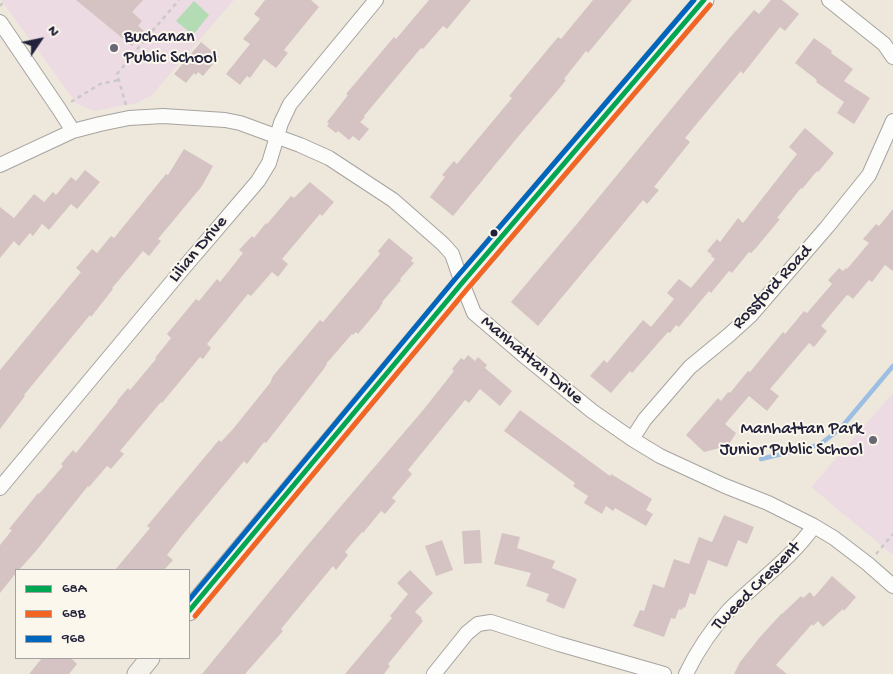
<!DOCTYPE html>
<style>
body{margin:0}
#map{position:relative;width:893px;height:674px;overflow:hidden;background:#eee8dc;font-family:"Gochi Hand",sans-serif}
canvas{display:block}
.legend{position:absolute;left:15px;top:569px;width:175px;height:90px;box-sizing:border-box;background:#fbf7ec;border:1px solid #a4a2a5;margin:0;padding:6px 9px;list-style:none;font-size:15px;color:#22223b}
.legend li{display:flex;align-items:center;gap:10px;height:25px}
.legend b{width:25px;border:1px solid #a4a2a5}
.north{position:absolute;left:15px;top:15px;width:50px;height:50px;-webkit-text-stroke:4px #fbf7ec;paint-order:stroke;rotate:56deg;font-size:14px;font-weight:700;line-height:20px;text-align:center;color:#22223b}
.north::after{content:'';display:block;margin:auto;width:18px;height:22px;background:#22223b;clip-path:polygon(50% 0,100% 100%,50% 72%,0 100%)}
</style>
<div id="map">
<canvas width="893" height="674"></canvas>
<ul class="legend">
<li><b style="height:6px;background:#00a651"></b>68A</li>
<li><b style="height:6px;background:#f26522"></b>68B</li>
<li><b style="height:6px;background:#0065bd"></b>968</li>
</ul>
<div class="north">N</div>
</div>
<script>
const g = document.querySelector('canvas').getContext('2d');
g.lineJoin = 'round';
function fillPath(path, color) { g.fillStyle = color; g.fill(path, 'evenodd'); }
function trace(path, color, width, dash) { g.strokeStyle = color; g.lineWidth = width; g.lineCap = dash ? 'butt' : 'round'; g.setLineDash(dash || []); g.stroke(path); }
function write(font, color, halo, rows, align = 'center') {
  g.font = font + ' "Gochi Hand",sans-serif'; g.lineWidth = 4; g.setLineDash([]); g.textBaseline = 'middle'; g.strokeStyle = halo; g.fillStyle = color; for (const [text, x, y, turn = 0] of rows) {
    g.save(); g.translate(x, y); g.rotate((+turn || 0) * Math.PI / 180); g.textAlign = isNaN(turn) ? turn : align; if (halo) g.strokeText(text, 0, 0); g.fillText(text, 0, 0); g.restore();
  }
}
fillPath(new Path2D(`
 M1,0H234L151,96L137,103L94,111L77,104Z
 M893,393V555L811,487Z`), '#eddbe3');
fillPath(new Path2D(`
 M194,1L209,15L193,35L176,21Z`), '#b3dcb4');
trace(new Path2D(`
 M761,459L819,445L840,429L893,366`), '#9cbee2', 4.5);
fillPath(new Path2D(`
 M76,0H143L132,12L142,21L138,26L144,31L132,46Z
 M265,0H311L319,7L284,50L288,53L276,68L264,59L250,78L247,76L240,85L226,74L250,44L243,39L260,19L254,14Z
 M429,0H471L447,29L443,26L423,49L421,48L364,116L365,117L360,122L369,129L359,141L353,136L349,140L338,131L336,133L327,126L329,123L327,122L348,95L346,94L394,37L396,39Z
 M593,0H632L588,53L586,51L564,79L566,80L558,90L517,138L453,216L430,197L445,177L442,175L454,161L457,164L512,98L509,96L558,37L561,39Z
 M771,0H782L799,14L785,31L780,27L743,74L741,71L709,109L685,138L690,142L654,187L659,190L647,204L643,200L538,326L511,302L576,225L728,40L754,10L759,14Z
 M814,38L832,51L831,53L853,69L844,81L870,98L854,124L837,113L844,102L816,82L817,80L795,63Z
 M201,42L219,57L203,76L198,72L196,75L194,73L186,83L174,74Z
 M805,128L834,153L818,172L817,171L802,189L801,188L777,218L780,219L756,248L751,253L749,252L732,273L729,271L711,293L709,291L679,327L676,325L670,333L668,332L632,373L630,371L611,393L590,376L604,360L607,363L643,320L651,327L674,299L667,293L679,279L691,288L715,259L711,256L712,255L707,251L717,239L720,242L738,218L743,223L797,154L789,147Z
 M184,149L213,166L202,186L158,239L161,241L149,256L143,251L119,280L112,288L113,289L91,317L90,315L24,395L25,396L0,429V370L81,272L76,268L92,249L97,253L111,236L114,238L166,174L168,175Z
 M85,170L100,182L77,209L71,204L49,230L42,224L33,236L30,233L19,246L14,241L0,258V207L14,218L34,194L44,202L53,192L56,195L71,177L76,181Z
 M310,182L334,202L322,216L320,214L282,259L288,264L278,277L272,272L251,296L248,294L207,344L211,348L203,359L200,357L162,403L161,402L120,451L124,454L111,469L107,466L89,487L88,486L36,551L19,570H16V573L0,593V545L12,530L9,529L38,493L39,494L63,466L61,464L73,450L76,453L118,401H117L128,388L130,390L156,359L155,358L171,338L167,334L196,299L199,301L217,279L220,282L243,253L239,250L252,236L254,238L266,223L267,224L291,196L294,198Z
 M893,209V271L885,265L872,282L869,280L853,299L848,295L846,296L821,326L827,331L814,347L809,343L770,389L779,396L767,411L749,396L725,424L736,433L728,446L704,452L686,435L718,398L721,401L728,392L730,393L748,371L750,372L783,332L785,334L804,311L807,313L832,284L828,280L839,268L843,271L846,268L847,269L869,243L863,239L876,224L879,226Z
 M389,238L413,258L411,261L414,263L400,279L401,280L382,302H383L379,309L358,334L356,332L353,335L352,334L326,364H327L323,370L266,443L264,442L247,464L244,461L184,533L167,555L173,560L164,570H115L150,528L147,526L219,440L221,442L233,429L270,383L273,376L320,320L323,322L380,254L378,251Z
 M468,355L475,361L478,357L487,365L485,368L512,391L500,406L480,389L469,403L465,400L408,470L412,474L392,498L396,501L385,514L381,511L363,533L362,532L345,552L348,555L336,570L333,566L281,629L283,631L245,674H202L307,546L424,409L454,371L452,369L461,358L464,360Z
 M520,410L610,476L611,474L652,499L646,510L653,514L646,526L615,508L613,511L606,506L602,514L584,503L588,496L573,486L575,483L504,431Z
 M724,515L754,527L747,544L738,540L727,567L708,560L695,595L690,593L685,608L683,607L682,610L679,609L675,619L671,618L664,637L633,626L640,610L644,611L653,584L664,588L674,559L689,564L699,537L712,542Z
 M480,530L482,563L464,564L462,531Z
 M502,533L520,537L517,548L555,561L552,568L577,579L564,609L546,601L549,594L526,586L531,573L494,564Z
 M442,540L453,570L436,576L425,546Z
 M410,570L433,593L415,612L422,618L421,619L423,621L388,664L390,666L384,674H345L392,618L390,616L408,594L397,583Z
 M832,576L856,597L844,611L843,609L823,627L818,621L813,626L812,624L776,665L787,674H734L740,662L760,637L782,613V614L801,596L803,598L810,592L814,597Z
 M42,658H71L77,664L69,674H29Z`), '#d5c3c3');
const minor = new Path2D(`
 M829,0L884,44L893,57
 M0,22L59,109L73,131
 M0,165L73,131L100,124L129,118L163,116L225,120L240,123L300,145L329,158L393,200L443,244L452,254L462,283L474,313L522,354L592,411L632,439L660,456L725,486L768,503L814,526L834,538L868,564L893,586
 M632,439L645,419L690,367L729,335L751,315L827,227L869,175L893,121
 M0,488L181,271L258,181L269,163L281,123L290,104L376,0
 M434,674L467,633L478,624L491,622L559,644L664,674
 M686,674C697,651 712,629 729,610C757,582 791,559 814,526`);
const secondary = new Path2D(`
 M189,611L462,283L704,0
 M137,674L150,658`);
trace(minor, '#a6a3a0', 16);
trace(secondary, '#a6a3a0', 21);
trace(new Path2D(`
 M0,6L5,0
 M71,102L100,84L119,80
 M126,105L117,74L148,36L179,0
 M876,554L893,534`), '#cac9c8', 2.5, [4, 4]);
trace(minor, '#fcfcfa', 14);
trace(secondary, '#f4f1eb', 19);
trace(new Path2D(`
 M189,611L462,283L704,0`), '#00a651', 5);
trace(new Path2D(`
 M195,616L468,288L710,5`), '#f26522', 5);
trace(new Path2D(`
 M189,600L456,278L694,0`), '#0065bd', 5);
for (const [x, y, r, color] of [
 [114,48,5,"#696773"],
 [494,233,4.5,"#22223b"],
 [873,440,5,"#696773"]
]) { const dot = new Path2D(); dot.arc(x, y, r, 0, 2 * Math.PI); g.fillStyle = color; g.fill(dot); trace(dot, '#fbf7ec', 2); }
write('18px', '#22223b', '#fbf7ec', [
 ["Buchanan",124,38],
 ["Public School",124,59],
 ["Manhattan Park",863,430,"right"],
 ["Junior Public School",863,451,"right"]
], 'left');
write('18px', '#22223b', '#fbf7ec', [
 ["Lilian Drive",199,250,-50],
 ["Rossford Road",773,288,-47],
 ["Manhattan Drive",531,361,40],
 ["Tweed Crescent",757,587,-45]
]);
</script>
